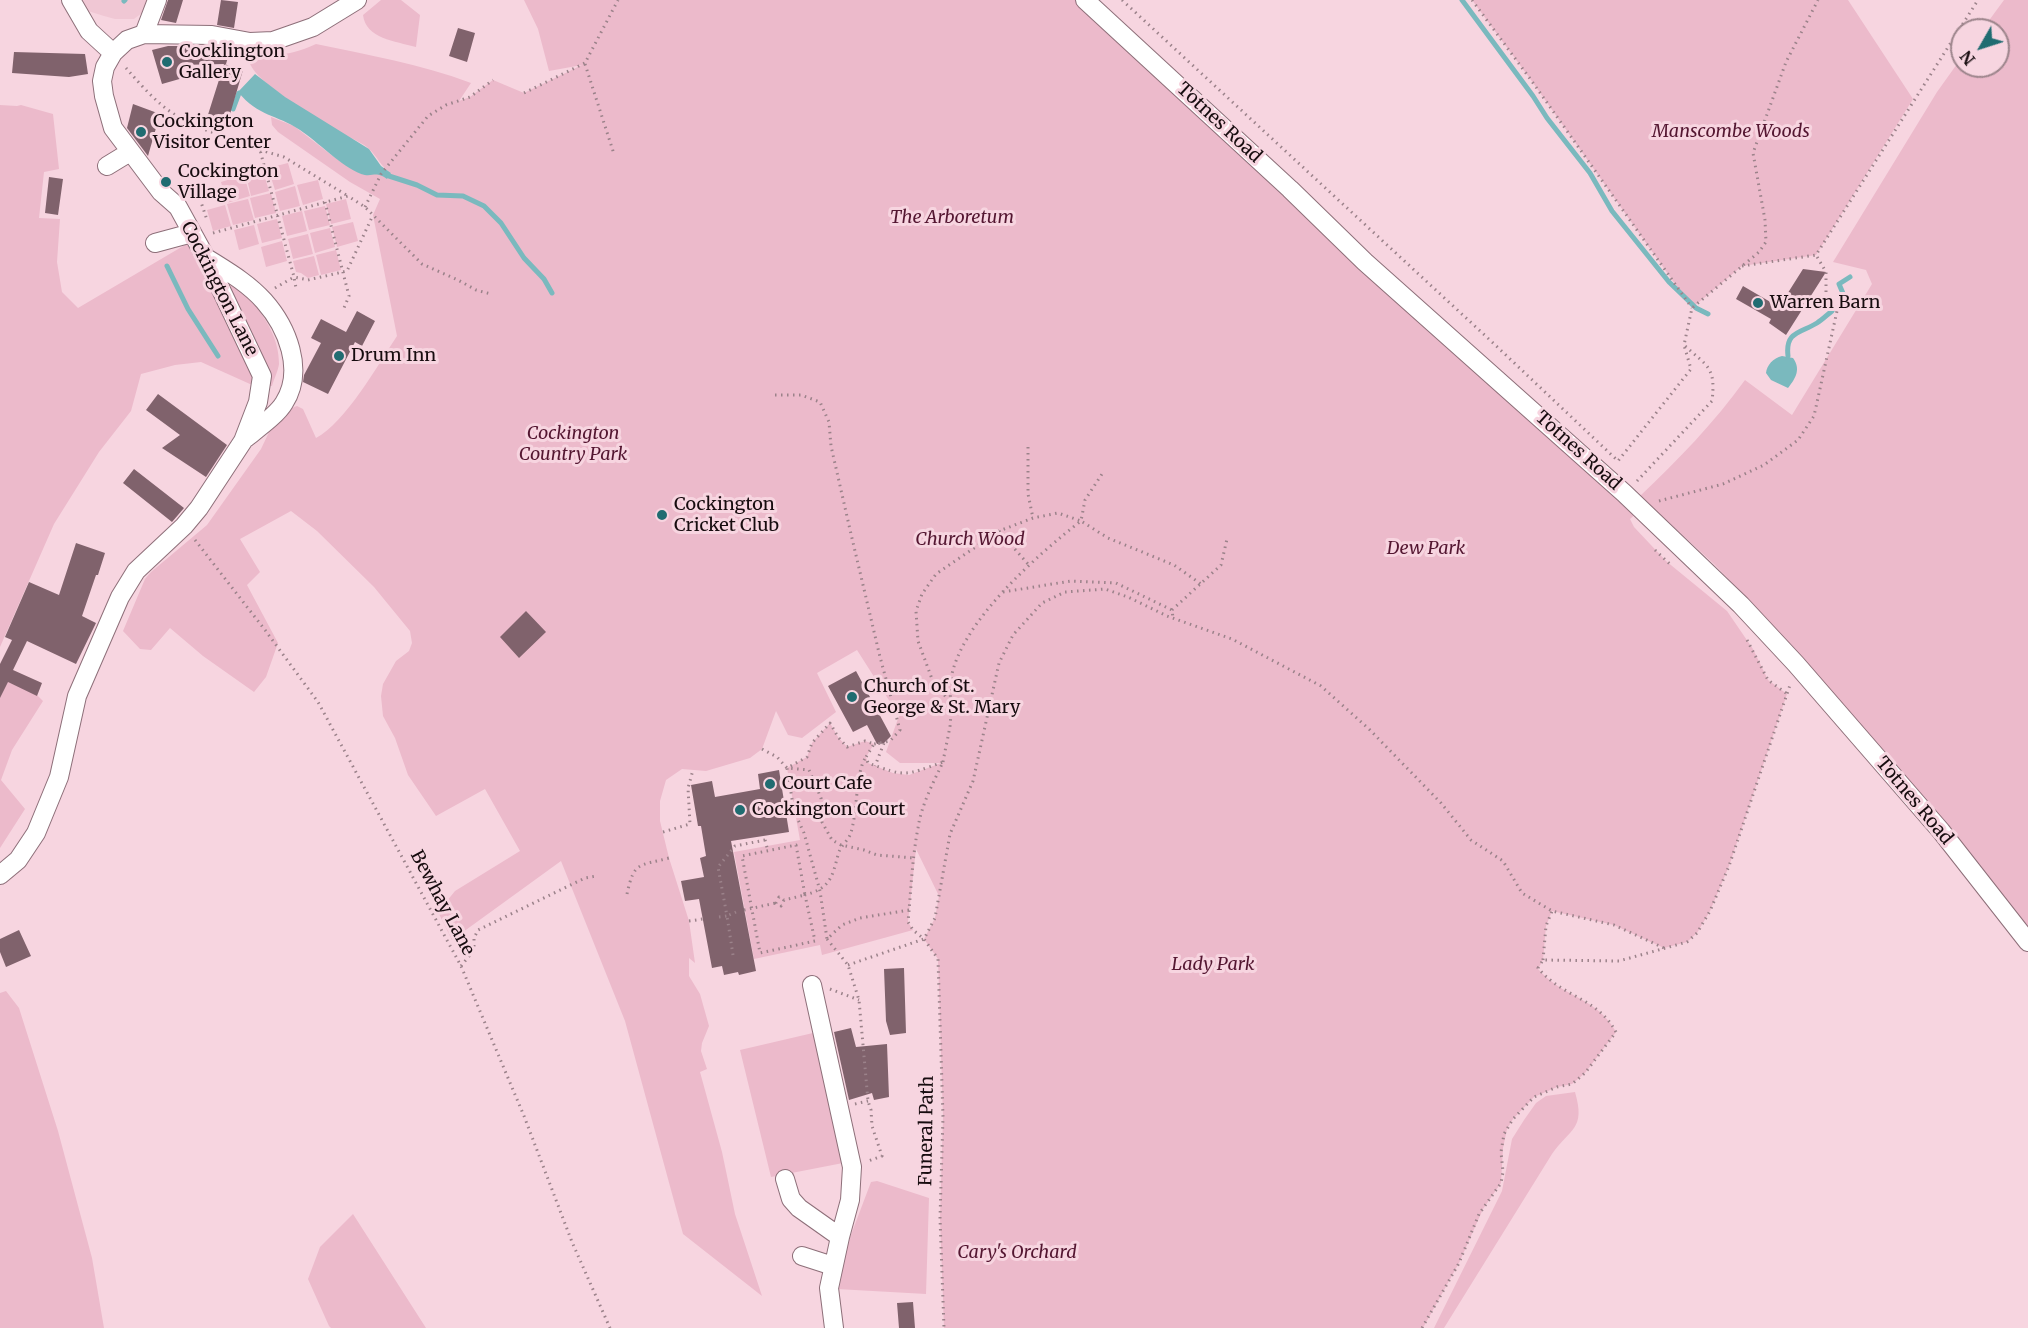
<!DOCTYPE html>
<style>
body{margin:0}
#map{position:relative;width:2028px;height:1328px;overflow:hidden;background:#f7d5e0;font-family:Merriweather,serif}
canvas{display:block}
.north{position:absolute;left:1950px;top:18px;width:60px;height:60px;box-sizing:border-box;background:#f7d5e0;border:2px solid #9d858c;border-radius:50%;rotate:231deg;font-size:16px;font-weight:700;line-height:24px;text-align:center;color:#170c0f}
.north::after{content:'';display:block;margin:auto;width:21px;height:27px;background:#206c71;clip-path:polygon(50% 0,100% 100%,50% 72%,0 100%)}
</style>
<div id="map">
<canvas width="2028" height="1328"></canvas>
<div class="north">N</div>
</div>
<script>
const g = document.querySelector('canvas').getContext('2d');
g.lineJoin = 'round';
function fillPath(path, color) { g.fillStyle = color; g.fill(path, 'evenodd'); }
function trace(path, color, width, dash) { g.strokeStyle = color; g.lineWidth = width; g.lineCap = dash ? 'butt' : 'round'; g.setLineDash(dash || []); g.stroke(path); }
function write(font, color, halo, rows, align = 'center') {
  g.font = font + ' Merriweather,serif'; g.lineWidth = 6; g.setLineDash([]); g.textBaseline = 'middle'; g.strokeStyle = halo; g.fillStyle = color; for (const [text, x, y, turn = 0] of rows) {
    g.save(); g.translate(x, y); g.rotate((+turn || 0) * Math.PI / 180); g.textAlign = isNaN(turn) ? turn : align; if (halo) g.strokeText(text, 0, 0); g.fillText(text, 0, 0); g.restore();
  }
}
fillPath(new Path2D(`
 M77,0H149L142,13L134,19H115L104,16L88,11Z`), '#f0c7d4');
fillPath(new Path2D(`
 M381,0H401L420,15L416,47C395,41 366,39 363,15Z
 M524,0H1085L1641,509L1630,519L1634,527L1666,561L1727,611L1753,649L1768,680L1787,694L1729,866L1710,911L1697,933L1687,942L1664,948L1614,925L1552,911L1546,926L1543,960L1538,969C1563,998 1597,997 1616,1032L1585,1073L1572,1084L1557,1087L1534,1097L1513,1119L1507,1129L1503,1148L1501,1183L1483,1209L1459,1263L1423,1328H944L940,1218L943,1117L938,959L924,939L935,918L939,896L916,849L908,922L913,930L822,955L820,945L754,959L734,852L800,840L787,768L807,757L812,743L830,723L838,737L847,747L865,741L874,744L866,757L868,763L893,773L909,775L941,763H900L886,752L899,716L857,650L817,673L836,712L802,738L788,735L776,711L762,749L750,758L706,771L682,769L666,780L660,801V821L669,858L689,921L695,963L689,958V976L700,994L709,1026L702,1043L701,1051L707,1069L700,1072L722,1152L735,1214L762,1296L683,1234L625,1021L561,861L452,940L438,912L455,891L520,851L485,789L436,816L408,775L395,738L383,716L381,696L383,684L396,661L409,651L412,643L410,631L374,587L317,531L291,511L240,539L260,572L247,585L278,643L266,677L254,692L203,656L170,628L151,650L140,649L123,631L145,579L151,572L207,525L261,449L270,430L286,410L297,406L303,409L316,438C345,423 378,365 397,336L373,215L380,199L350,182L278,132L272,125L271,117L294,126L334,157L361,174L391,173C380,166 378,157 369,149C363,143 352,139 345,135C324,123 254,83 249,61L255,53C278,57 294,54 316,44C368,55 421,64 471,83L459,101L470,97L493,80L524,93L582,65L549,71L538,29Z
 M1472,0H1848L1913,99L1816,255L1742,266L1692,308L1531,80Z
 M2004,0H2028V929L1843,706L1767,619L1714,564L1640,496C1678,460 1714,423 1745,380L1792,415L1872,284L1866,270L1833,262L1937,92L1962,57V66H1998V30H1982Z
 M0,105L17,106L21,105L53,114L59,169L44,172L39,218L60,219L57,262L62,292L78,308L190,242C223,273 280,314 279,364C278,371 274,379 272,386L250,384L201,362L175,365L141,374L131,411L99,452L54,524L0,647Z
 M288,163L294,184L275,190L268,168Z
 M263,171L269,191L251,196L246,175Z
 M244,175L250,196L227,203L221,182Z
 M318,180L323,199L303,205L297,185Z
 M295,186L300,206L280,211L275,192Z
 M271,193L276,213L255,218L250,198Z
 M248,199L254,220L233,225L227,204Z
 M346,199L351,219L331,224L326,204Z
 M225,205L231,226L213,231L207,210Z
 M325,206L330,225L309,230L304,211Z
 M302,211L307,231L287,236L282,216Z
 M277,219L282,238L262,243L257,224Z
 M353,222L358,241L337,247L332,227Z
 M254,225L259,244L239,250L234,230Z
 M330,228L335,247L315,253L310,233Z
 M308,234L313,254L293,259L288,239Z
 M282,241L287,261L266,267L261,247Z
 M336,250L341,270L321,275L316,255Z
 M314,256L319,275L308,278L301,273L296,272L293,261Z
 M0,678L37,695L43,701L12,750L1,780L25,809L0,848Z
 M6,991L19,1008L58,1131L92,1258L104,1328H0V993Z
 M813,1033L843,1163L771,1177L740,1050Z
 M1575,1092C1586,1130 1570,1128 1552,1154L1444,1328H1434L1502,1191L1512,1139L1524,1120L1536,1103L1546,1096Z
 M877,1181L929,1198L926,1294L837,1289L846,1248L871,1182Z
 M353,1214L426,1328H331L329,1326L308,1279L320,1247Z`), '#ecbacb');
fillPath(new Path2D(`
 M255,74L285,97L369,149L381,166L391,173L387,179C375,170 373,178 361,174C341,166 318,142 300,130C276,114 259,117 238,92Z
 M1782,356L1793,358C1801,369 1796,378 1788,388L1771,380L1766,373C1767,365 1773,358 1782,356Z`), '#7ab9be');
trace(new Path2D(`
 M1462,0L1533,96L1547,118L1590,173L1612,211L1669,282L1696,308L1708,314
 M124,1L125,0
 M233,109L239,93
 M389,176L417,185L437,195L463,196L484,206L501,223L524,258L544,279L552,293
 M167,266L188,309L218,356
 M1842,302L1845,298L1839,284L1850,277
 M1788,356C1785,331 1801,333 1817,323C1822,320 1827,315 1832,311`), '#7ab9be', 5);
fillPath(new Path2D(`
 M168,0H183L176,23L161,20Z
 M221,0L238,2L234,28L217,25Z
 M458,28L475,33L467,62L449,56Z
 M168,46H211L230,50L226,64H224L243,70L226,128L206,121L224,64L179,65L183,78L162,84L152,50Z
 M14,52L85,54L88,74L69,77L12,73Z
 M133,104L160,114L148,156L127,128Z
 M49,177L63,179L58,215L45,213Z
 M1803,269L1826,272L1786,335L1769,323L1771,319L1736,299L1743,286L1779,307Z
 M357,311L375,321L362,346L355,342L328,394L303,382L304,375L321,343L311,338L321,319L346,332Z
 M158,394L227,445L206,477L162,448L180,435L146,410Z
 M134,469L184,508L172,522L123,483Z
 M76,543L105,553L98,575H96L82,616L96,623L76,664L27,641L13,670L42,683L37,696L8,682L0,698V664L12,640L5,637L29,582L59,595Z
 M526,611L546,632L519,658L500,637Z
 M856,671L891,736L884,743L877,744L867,725L853,732L828,686Z
 M779,770L789,832L731,841L756,971L739,975L738,972L724,975L722,966L712,968L699,899L685,901L681,881L704,877L700,858L706,856L701,826H698L691,785L712,781L715,797L760,789L758,774Z
 M19,930L31,956L6,967L0,952V939Z
 M904,968L906,1033L890,1035L886,1021L884,969Z
 M851,1028L856,1047L887,1044L889,1097L874,1100L872,1093L849,1100L834,1032Z
 M913,1302L915,1328H899L897,1303Z`), '#80626c');
const minor = new Path2D(`
 M71,0L89,31L113,53
 M1085,0L1290,189L1365,262L1624,493L1741,605L1796,664L1941,831L2028,942
 M144,34L157,0
 M107,166L130,152
 M155,243L192,233
 M208,259C227,271 248,283 264,301C287,327 305,370 284,403C277,415 257,429 246,438
 M0,875L18,860L36,833L59,777L77,696L120,597L136,571L184,526L199,508L243,441L258,402L262,376L206,258L178,207L161,192L113,128L104,96L102,81L105,67L113,53L127,40L144,34L212,35L250,42L273,41L313,27L357,0
 M812,985L852,1167L850,1200L840,1237L829,1288L834,1328
 M785,1179L791,1199L799,1208L840,1237
 M802,1256L833,1266`);
trace(minor, '#8d6f79', 20);
trace(new Path2D(`
 M1122,0L1491,341L1618,461L1691,369L1684,345
 M1472,0L1531,80L1692,308
 M585,64L614,154
 M126,68C141,85 157,104 177,116C202,132 233,137 260,150L294,277L308,280L347,271L373,215
 M524,93L585,63L618,0
 M260,150L284,157L348,196
 M190,192L200,199L207,220
 M325,202L349,296L344,308
 M365,207L381,174L428,116L446,105L470,97L493,80
 M213,233L348,196L365,207L422,264L458,280L476,290L491,294
 M1742,266L1816,255L1978,0
 M275,288L294,277L296,288
 M775,395H801L820,402L829,422L831,446L851,534L880,657L900,730L890,741L874,744L884,743L875,766
 M1028,447V494L1033,518
 M1637,481L1712,401C1716,367 1708,367 1684,345L1692,308L1759,252L1766,242L1765,220L1753,153L1786,62L1818,0
 M1659,501L1723,484L1764,465L1798,440L1814,416L1837,311L1826,293V272L1816,255
 M999,531L1028,564
 M195,540L265,630L318,702L461,966L524,1116L572,1242L610,1328
 M1655,550L1672,566
 M1003,592L1071,581L1116,583L1172,610L1173,618
 M1172,610L1221,565L1227,539
 M1747,640L1768,680L1786,693
 M949,701L932,679L918,641L916,611L922,594L936,574L999,531L1033,518L1058,513L1081,521L1085,500L1102,474
 M762,749L777,757L787,768L809,770L821,798L822,822L832,840L841,845L864,850L877,855L914,858
 M943,762C945,750 948,738 950,726C952,710 949,694 951,679C960,623 1037,555 1081,521L1108,538L1174,565L1201,584
 M663,832L690,824L688,788L693,770
 M765,840L768,851
 M627,894C634,861 639,866 669,858
 M784,900L781,906L776,903L779,897L784,900L805,895L796,845L742,856L760,953L815,941L805,895C830,888 832,878 838,855C840,846 847,842 850,835C858,815 855,772 866,757
 M744,910L776,903
 M909,910L860,918L842,925L827,939L820,891L804,833L794,811L787,768L807,757L812,743L830,723L838,737L847,747L865,741L874,744L866,757L868,763C906,777 904,776 943,762C933,783 921,806 918,828C912,859 911,891 908,922L913,930L924,939L938,959L943,1117L940,1218L944,1328
 M719,917L727,916L718,867L735,846L765,840V836
 M689,921L703,919
 M827,939L848,965L859,1000L868,1101L871,1110L872,1126L882,1156L868,1161
 M733,955L727,916L736,912
 M1543,960L1546,926L1552,911
 M848,965L924,939L935,918L950,834L973,781L999,663L1013,635L1042,603L1065,592L1105,589L1128,597L1167,616L1232,639L1321,686L1369,729L1441,803L1471,840L1503,861L1522,893L1552,911L1614,925L1664,948
 M461,966L474,950V938L478,930L585,878L596,876
 M830,989L859,1000
 M855,1104L868,1101
 M1422,1328L1459,1263L1479,1214L1501,1183L1503,1172L1501,1152L1504,1134L1513,1119L1534,1097L1557,1087L1572,1084L1585,1073L1616,1032C1597,997 1563,998 1538,968L1543,960L1619,961L1687,942L1697,933L1710,911L1729,866L1790,685`), '#9b828a', 3, [1.5, 4.5]);
trace(minor, '#fff', 18);
for (const [x, y, r, color] of [
 [167,62,6,"#206c71"],
 [141,132,6,"#206c71"],
 [166,182,6,"#206c71"],
 [1758,303,6,"#206c71"],
 [339,356,6,"#206c71"],
 [662,515,6,"#206c71"],
 [852,697,6,"#206c71"],
 [770,784,6,"#206c71"],
 [740,810,6,"#206c71"]
]) { const dot = new Path2D(); dot.arc(x, y, r, 0, 2 * Math.PI); g.fillStyle = color; g.fill(dot); trace(dot, '#f7d5e0', 2); }
write('18px', '#170c0f', '#f7d5e0', [
 ["Cocklington",179,52],
 ["Gallery",179,73],
 ["Cockington",153,122],
 ["Visitor Center",153,143],
 ["Cockington",178,172],
 ["Village",178,193],
 ["Warren Barn",1770,303],
 ["Drum Inn",351,356],
 ["Cockington",674,505],
 ["Cricket Club",674,526],
 ["Church of St.",864,687],
 ["George & St. Mary",864,708],
 ["Court Cafe",782,784],
 ["Cockington Court",752,810]
], 'left');
write('18px', '#170c0f', '#f7d5e0', [
 ["Totnes Road",1219,123,43],
 ["Cockington Lane",219,289,63],
 ["Totnes Road",1578,451,42],
 ["Totnes Road",1914,801,50],
 ["Bewhay Lane",442,903,62],
 ["Funeral Path",927,1131,-89]
]);
write('italic 18px', '#541631', '#f7d5e0', [
 ["Manscombe Woods",1731,132],
 ["The Arboretum",952,218],
 ["Cockington",573,434],
 ["Country Park",573,455],
 ["Church Wood",970,540],
 ["Dew Park",1426,549],
 ["Lady Park",1213,965],
 ["Cary's Orchard",1017,1253]
]);
</script>
